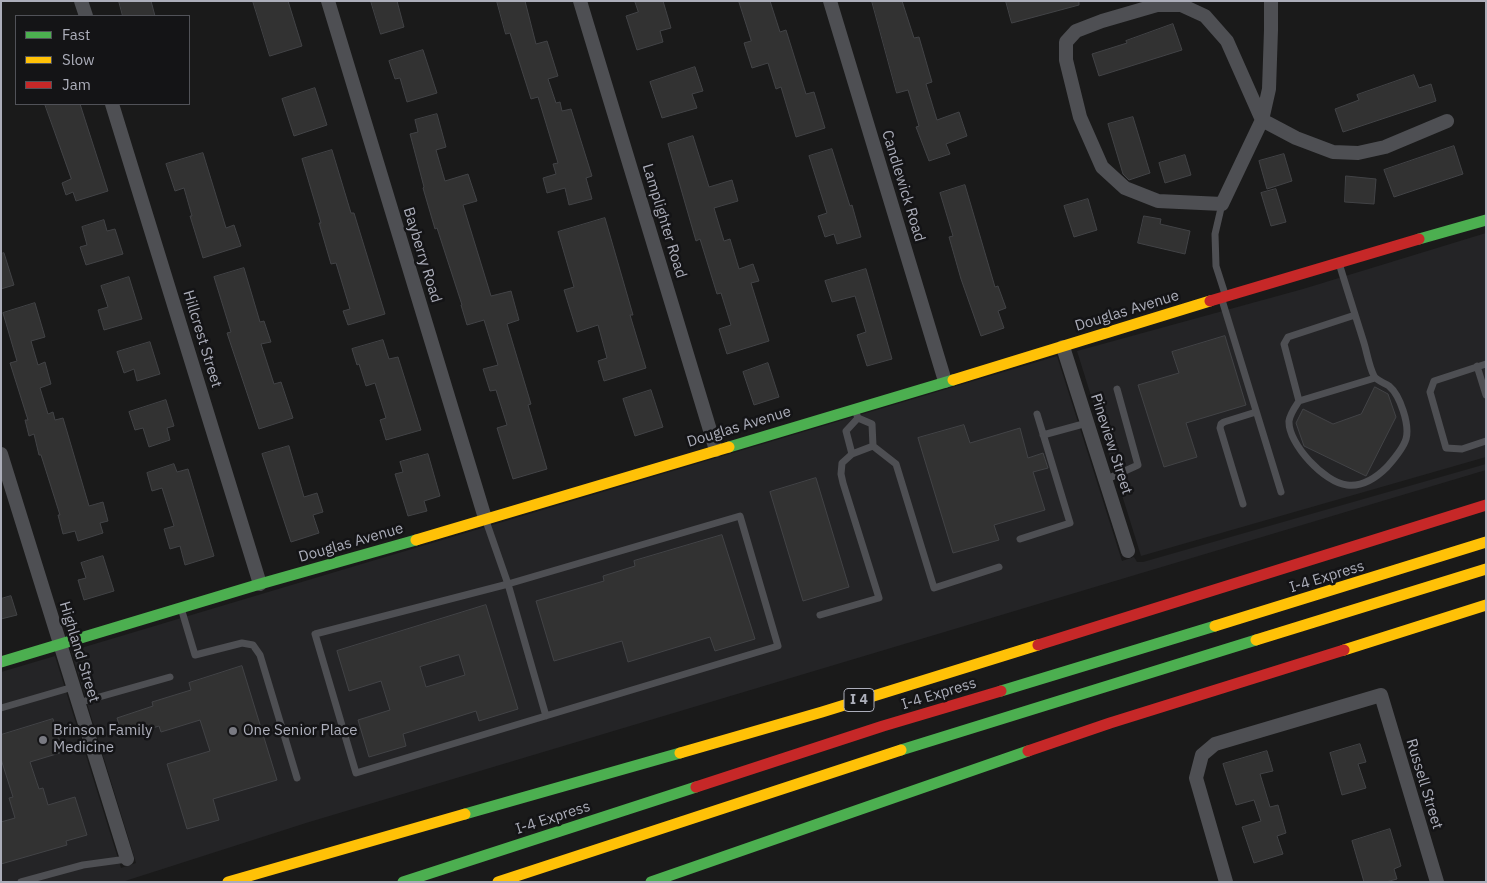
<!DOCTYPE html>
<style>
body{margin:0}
#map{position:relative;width:1487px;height:883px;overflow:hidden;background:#1a1a1a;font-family:"IBM Plex Sans",sans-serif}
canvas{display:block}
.frame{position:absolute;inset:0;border:2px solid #acaeba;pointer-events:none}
.legend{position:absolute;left:15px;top:15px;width:175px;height:90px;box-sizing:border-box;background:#141416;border:1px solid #515258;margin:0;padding:6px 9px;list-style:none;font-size:15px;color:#acaeba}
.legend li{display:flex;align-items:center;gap:10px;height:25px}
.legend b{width:25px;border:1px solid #515258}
</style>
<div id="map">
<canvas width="1487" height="883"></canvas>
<div class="frame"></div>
<ul class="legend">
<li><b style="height:6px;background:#4caf50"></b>Fast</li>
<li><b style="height:6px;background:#ffc107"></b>Slow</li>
<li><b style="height:6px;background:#c62828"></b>Jam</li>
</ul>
</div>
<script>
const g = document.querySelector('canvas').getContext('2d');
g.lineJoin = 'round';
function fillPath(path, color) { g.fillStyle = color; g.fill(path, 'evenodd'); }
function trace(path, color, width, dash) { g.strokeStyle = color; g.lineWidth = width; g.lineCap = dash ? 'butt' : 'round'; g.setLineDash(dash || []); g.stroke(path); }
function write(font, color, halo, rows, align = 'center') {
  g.font = font + ' "IBM Plex Sans",sans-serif'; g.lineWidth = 5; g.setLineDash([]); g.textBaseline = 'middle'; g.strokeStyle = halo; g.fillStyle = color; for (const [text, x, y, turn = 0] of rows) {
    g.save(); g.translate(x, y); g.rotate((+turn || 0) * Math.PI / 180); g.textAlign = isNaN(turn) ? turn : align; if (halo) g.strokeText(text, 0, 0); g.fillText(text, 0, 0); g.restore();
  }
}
fillPath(new Path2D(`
 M1486,233V457L1141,556L1077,351L1303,289Z
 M1057,356L1122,561L1134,557L1137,562H1143L1486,464V470L306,823L122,882H1V672L55,656L121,868L136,863L71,651Z`), '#242426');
const building = new Path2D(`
 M119,1H151L155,16H123Z
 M253,1H288L302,46L270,56Z
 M371,1H397L404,27L381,34Z
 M497,1H525L536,44L547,41L558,76L548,79L556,103L560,102L562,111L571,109L592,176L586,178L592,199L569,205L565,188L547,193L543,178L556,174L553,164L558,163L538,97L531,99L510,33L506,34Z
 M635,1H663L671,28L660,31L663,42L637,50L626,16L638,12Z
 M739,1H770L780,32L786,30L806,94L814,92L825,128L796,137L781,87L776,89L768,63L752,68L744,43L751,41Z
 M872,1H902L914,38L919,37L932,82L926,84L937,120L959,112L967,136L946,144L950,154L929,161L916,127L919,126L908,90L897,93Z
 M1006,1H1079V5L1012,23Z
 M1173,24L1182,50L1099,76L1092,54L1127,43L1126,41Z
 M423,50L437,93L407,102L400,78L395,79L389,61Z
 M695,67L703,91L692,94L697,108L662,118L650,82Z
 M1414,75L1419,88L1431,84L1436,101L1343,132L1335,109L1359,100L1357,95Z
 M315,88L327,125L294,136L282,99Z
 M45,104H80L108,191L76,201L73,192L66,195L62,183L71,179Z
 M437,114L446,147L436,150L445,181L468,174L477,201L463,205L491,296L511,291L519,320L507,324L531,404L528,405L547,469L513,479L497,428L507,425L496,390L490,391L483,369L498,365L484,320L467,325L461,305H462L437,228L435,229L423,188L424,187L410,134L418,132L415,120Z
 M1133,117L1150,173L1129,180L1123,174L1108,124Z
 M693,136L709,187L732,180L738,201L714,208L724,241L730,239L739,269L753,264L759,281L751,283L769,341L727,354L719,329L731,325L721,293L717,294L700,239L696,241L668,144Z
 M1454,146L1463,174L1394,197L1384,170Z
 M832,149L850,206L852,205L861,237L837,244L834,234L825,237L818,216L827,213L809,156Z
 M332,150L351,213H354L385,314L348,325L343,311L350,309L336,263L331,264L319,223H321L302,159Z
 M203,153L226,228L234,225L241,246L203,258L190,216H192L184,188L175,191L166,164Z
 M1284,154L1292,181L1267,189L1259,161Z
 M1185,155L1191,175L1165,183L1159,163Z
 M1346,176L1376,179L1374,204L1345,202Z
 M965,185L995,287L998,286L1006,308L998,311L1004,328L981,336L961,279L949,237L953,236L940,193Z
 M1276,189L1286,222L1271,226L1261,193Z
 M1088,199L1097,230L1074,237L1064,206Z
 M1144,216L1161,219L1160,224L1190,231L1185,254L1138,243Z
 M605,218L633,315H630L646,368L604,381L598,361L607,358L598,325L577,332L564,290L574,287L558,232Z
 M104,220L107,231L115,229L123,254L86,265L80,247L87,245L82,227Z
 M4,253L14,285L1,289V254Z
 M244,268L260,322L264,321L271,342L261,344L274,384L281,382L293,418L259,429L227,333L231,332L214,277Z
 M866,269L892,359L867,366L857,335L866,332L855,296L832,302L825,281Z
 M129,277L142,319L104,330L98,310L108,307L101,286Z
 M35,303L45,337L31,341L38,365L45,362L51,384L40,388L48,414L53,412L55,420L63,418L89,506L103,502L108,521L100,523L103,533L78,541L75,531L63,534L58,515H60L41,455H39L34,434L29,436L25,420H28L10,363L17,361L3,313Z
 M1225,336L1246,405L1186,423L1197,457L1164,467L1138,385L1179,373L1172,352Z
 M383,340L389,359L398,357L421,430L386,440L380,420L386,418L375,383L366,386L359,364L357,365L352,349Z
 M150,342L160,374L137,381L134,369L124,373L117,352Z
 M768,363L779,397L754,405L743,372Z
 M1375,387L1388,394L1396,417L1366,476L1304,446L1296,423L1303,409L1333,424L1361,414Z
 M651,390L663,427L635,436L623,399Z
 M166,400L174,426L167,428L170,440L149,447L143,428L135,430L129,412Z
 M964,425L970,443L1020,428L1028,458L1043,453L1048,468L1033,472L1045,510L994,525L999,540L953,553L918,438Z
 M289,446L304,497L317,493L323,512L313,515L319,533L291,542L262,454Z
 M428,454L440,496L424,501L427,511L408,516L395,474L403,472L400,462Z
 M174,464L177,472L188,469L214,556L185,565L180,546L170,549L164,529L174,526L162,488L152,491L147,473Z
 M816,478L849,587L803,601L770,492Z
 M722,535L755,639L715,651L710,637L628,662L622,641L554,661L536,601L604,581L603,576L635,566L634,561Z
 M103,556L114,591L84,600L78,580L86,578L81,563Z
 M11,596L17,615L1,619V599Z
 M486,605L518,709L479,721L476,711L403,734L406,746L369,757L358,720L390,710L381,681L349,691L337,651ZM459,655L465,675L426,687L420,667Z
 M242,666L277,780L213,799L219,820L187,829L167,764L210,751L200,720L161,732L159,726L123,737L117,718L153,706L152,702L191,690L189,683Z
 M53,719L63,752L30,762L39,789L43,788L48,805L75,797L87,835L66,841L67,845L1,864V822L15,818L9,798L13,797L1,759V735Z
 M1360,744L1366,762L1358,764L1366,788L1342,795L1330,753Z
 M1267,751L1273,771L1260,774L1270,807L1278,805L1286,833L1277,836L1283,854L1254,863L1242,827L1261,821L1254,800L1236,805L1223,764Z
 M1390,829L1401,866L1394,869L1397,879L1386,882H1364L1352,841Z`);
fillPath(building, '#323232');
trace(building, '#424346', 1);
trace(new Path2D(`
 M1222,204L1215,234L1216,266L1225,294
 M1339,263C1347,290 1356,317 1364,343C1367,353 1369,366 1374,376C1377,381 1385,383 1389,386C1400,395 1410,425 1406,439C1403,449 1394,459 1387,467C1376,478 1363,487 1347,485C1325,483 1288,444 1289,421C1290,414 1295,407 1299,401L1284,344L1288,337L1355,315
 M1222,300L1281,492
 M1486,364L1434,381L1430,392L1446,448L1462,449L1486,441
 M1477,366L1486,395
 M1299,401L1375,378
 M855,410L858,418L872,424L873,446L896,464L934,588L999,567
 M858,418L846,431L852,454L873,446
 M1043,435L1087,423
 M1105,480L1138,465L1117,389
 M1243,504L1220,428L1221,424L1224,422L1256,412
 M486,521L508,584L740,516L778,646L356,773L315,634L508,584L546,716
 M1020,539L1070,523L1037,414
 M181,608L195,655L242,643L253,645L260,655L297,778
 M820,615L879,598L843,483L841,474L842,463L852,454
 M78,703L170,677
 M1,708L73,687
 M21,882L83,865L127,859`), '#4e4f53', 7);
trace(new Path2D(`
 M81,1L86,16
 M328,1L485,518
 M580,1L716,450
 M830,1L945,381
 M1271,1V30L1269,89L1262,120L1222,204L1158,201L1125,188L1102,167L1080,117L1066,60V42L1076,31L1102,21L1157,5H1181L1205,16L1227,41L1262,120L1296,138L1333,152L1358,153L1385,147L1447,121
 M112,104L260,584
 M1063,347L1128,551
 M1,454L127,859
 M1226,882L1196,778L1202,755L1215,744L1381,695L1437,882`), '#4e4f53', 14);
trace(new Path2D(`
 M1419,239L1486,220
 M729,447L953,380
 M1,662L260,584L416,540
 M1001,691L1215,626
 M901,750L1256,640
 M465,814L680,753
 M403,882L696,787
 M651,882L1028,751`), '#4caf50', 11);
trace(new Path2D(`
 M953,380L1210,301
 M416,540L729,447
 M1215,626L1486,542
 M1256,640L1486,569
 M1344,650L1486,605
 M680,753L822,712L1038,645
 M228,882L465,814
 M498,882L901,750`), '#ffc107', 11);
trace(new Path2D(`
 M1210,301L1419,239
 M1038,645L1486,505
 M1028,751L1110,723L1344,650
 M696,787L883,726L1001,691`), '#c62828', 11);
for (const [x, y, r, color] of [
 [233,731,5,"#797a82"],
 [43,740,5,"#797a82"]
]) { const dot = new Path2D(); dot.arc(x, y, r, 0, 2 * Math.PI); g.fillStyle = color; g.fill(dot); trace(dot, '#141416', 2); }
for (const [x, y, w] of [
 [859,700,30]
]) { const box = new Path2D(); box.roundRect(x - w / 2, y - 11.5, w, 23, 4); g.fillStyle = '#141416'; g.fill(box); trace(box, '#acaeba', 1); }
write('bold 14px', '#acaeba', null, [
 ["I 4",859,700]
]);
write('15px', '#acaeba', '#141416', [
 ["Candlewick Road",903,186,73],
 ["Lamplighter Road",664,221,73],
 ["Bayberry Road",422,255,73],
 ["Douglas Avenue",1127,311,-17],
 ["Hillcrest Street",202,339,73],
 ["Douglas Avenue",739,427,-17],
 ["Pineview Street",1111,444,72],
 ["Douglas Avenue",351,543,-16],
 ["I-4 Express",1327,577,-17],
 ["Highland Street",79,652,73],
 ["I-4 Express",939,694,-17],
 ["Russell Street",1424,784,73],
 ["I-4 Express",553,818,-18]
]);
write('15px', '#acaeba', '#141416', [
 ["Brinson Family",53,731],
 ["Medicine",53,748],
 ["One Senior Place",243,731]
], 'left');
</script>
